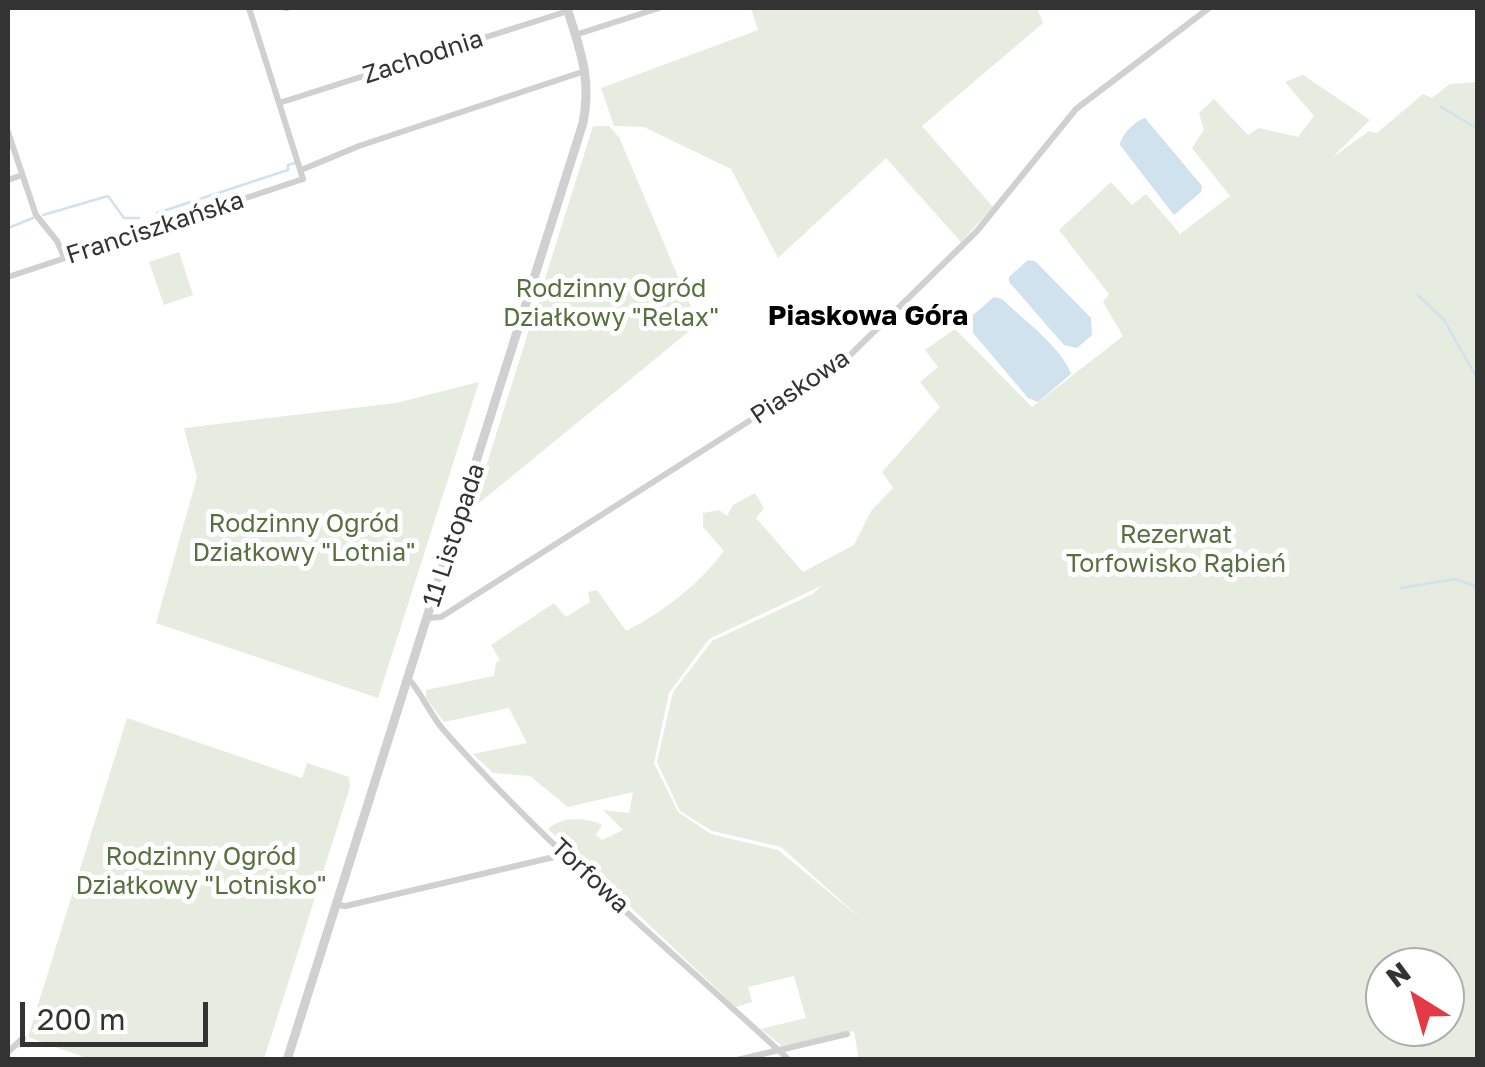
<!DOCTYPE html>
<meta charset="utf-8">
<style>
body{margin:0}
#map{position:relative;width:1485px;height:1067px;overflow:hidden;background:#fff;font-family:"Golos Text",sans-serif}
canvas{display:block}
.frame{position:absolute;inset:0;border:10px solid #333;pointer-events:none}
.north{position:absolute;left:1365px;top:947px;width:100px;height:100px;box-sizing:border-box;background:#fff;border:2px solid #adadad;border-radius:50%;rotate:323deg;font-size:28px;font-weight:700;line-height:40px;text-align:center;color:#333}
.north::after{content:'';display:block;margin:auto;width:35px;height:45px;background:#e63946;clip-path:polygon(50% 0,100% 100%,50% 72%,0 100%)}
.scale{position:absolute;left:20px;top:1002px;width:188px;height:45px;box-sizing:border-box;border:5px solid #333;border-top:0;padding-left:12px;font-size:30px;line-height:35px;white-space:nowrap;color:#333;-webkit-text-stroke:8px #fff;paint-order:stroke}
</style>
<div id="map">
<canvas width="1485" height="1067"></canvas>
<div class="frame"></div>
<div class="north">N</div>
<div class="scale">200 m</div>
</div>
<script>
const g = document.querySelector('canvas').getContext('2d');
g.lineJoin = 'round';
function fillPath(path, color) { g.fillStyle = color; g.fill(path, 'evenodd'); }
function trace(path, color, width, dash) { g.strokeStyle = color; g.lineWidth = width; g.lineCap = dash ? 'butt' : 'round'; g.setLineDash(dash || []); g.stroke(path); }
function write(font, color, halo, rows, align = 'center') {
  g.font = font + ' "Golos Text",sans-serif'; g.lineWidth = 10; g.setLineDash([]); g.textBaseline = 'middle'; g.strokeStyle = halo; g.fillStyle = color; for (const [text, x, y, turn = 0] of rows) {
    g.save(); g.translate(x, y); g.rotate((+turn || 0) * Math.PI / 180); g.textAlign = isNaN(turn) ? turn : align; if (halo) g.strokeText(text, 0, 0); g.fillText(text, 0, 0); g.restore();
  }
}
fillPath(new Path2D(`
 M751,8H1037L1043,23L922,126L993,207L961,242L886,158L778,258L731,169L644,127L614,126L601,88L758,30Z
 M1303,75L1370,120L1332,158L1369,131L1377,133L1423,94L1432,98L1450,84L1477,82V1059L859,1060L854,1031L782,1046L761,1029L806,1018L794,976L748,987L752,1002L736,1007L548,829C562,816 586,817 602,825L596,835L602,840L623,830L603,810L629,813L633,792L568,807L530,776L493,773L473,754L527,743L509,708L444,722L426,698V690L494,676L496,663L500,660L491,645L554,603L566,617L590,602L588,592L597,590L626,631C665,611 698,585 724,551L703,527V513L719,510L727,516L733,505L755,493L764,508L756,518L803,572L854,545L871,511L893,488L882,472L940,407L920,382L938,367L925,350L955,329L1032,407L1123,336L1103,302L1109,294L1059,230L1111,182L1132,205L1146,194L1180,234L1230,196L1192,148L1204,130L1199,113L1214,99L1248,135L1259,128L1298,137L1314,116L1285,82ZM821,586L813,594L712,641L673,692L657,762L680,811L712,831L781,847L865,922L778,850L711,834L678,812L654,763L669,693L709,639ZM1385,967H1445V1027H1385Z
 M593,126H609L619,137L698,324L473,508Z
 M179,252L193,295L164,305L149,262Z
 M479,382L378,698L156,623L197,477L184,428L396,403Z
 M127,718L302,778L307,763L349,777L350,787L264,1059H89L28,1037Z`), '#e6ecdf');
fillPath(new Path2D(`
 M1145,118L1202,186L1201,192L1174,215L1120,145C1121,135 1135,121 1145,118Z
 M1028,260L1035,261L1091,318L1092,335L1077,348L1064,345L1009,282V277Z
 M994,297L1002,299C1023,319 1063,349 1071,374L1038,402L1028,398L973,333V315Z`), '#cfe2ee');
trace(new Path2D(`
 M1441,107L1478,129
 M157,213L288,170V165L295,163
 M43,215L108,196L124,218H139
 M8,228L33,218
 M1418,295L1444,320L1478,380
 M1401,588L1455,579L1478,587`), '#cfe2ee', 2.5);
trace(new Path2D(`
 M286,8H287
 M575,35L659,8
 M279,103L568,11
 M8,132L36,215L57,241L64,257
 M301,170L359,146L585,71
 M8,180L22,175
 M8,277L303,179L249,8
 M427,618L441,617L845,360L977,231L1076,109L1209,8
 M408,678C423,695 431,717 447,734C551,851 674,953 789,1060
 M336,905L346,906L554,857L564,852
 M8,1052L23,1038
 M737,1060L847,1034`), '#d0d0d0', 6);
trace(new Path2D(`
 M287,1060L583,123C592,78 580,50 567,8`), '#d0d0d0', 9);
write('25px', '#333', '#fff', [
 ["Zachodnia",423,57,-18],
 ["Franciszkańska",155,228,-18],
 ["Piaskowa",800,387,-34],
 ["11 Listopada",454,535,-72],
 ["Torfowa",590,876,43]
]);
write('25px', '#56703f', '#fff', [
 ["Rodzinny Ogród",611,289],
 ["Działkowy \"Relax\"",611,318],
 ["Rodzinny Ogród",304,524],
 ["Działkowy \"Lotnia\"",304,553],
 ["Rezerwat",1176,535],
 ["Torfowisko Rąbień",1176,564],
 ["Rodzinny Ogród",201,857],
 ["Działkowy \"Lotnisko\"",201,886]
]);
write('bold 28px', '#000', '#fff', [
 ["Piaskowa Góra",868,316]
]);
</script>
